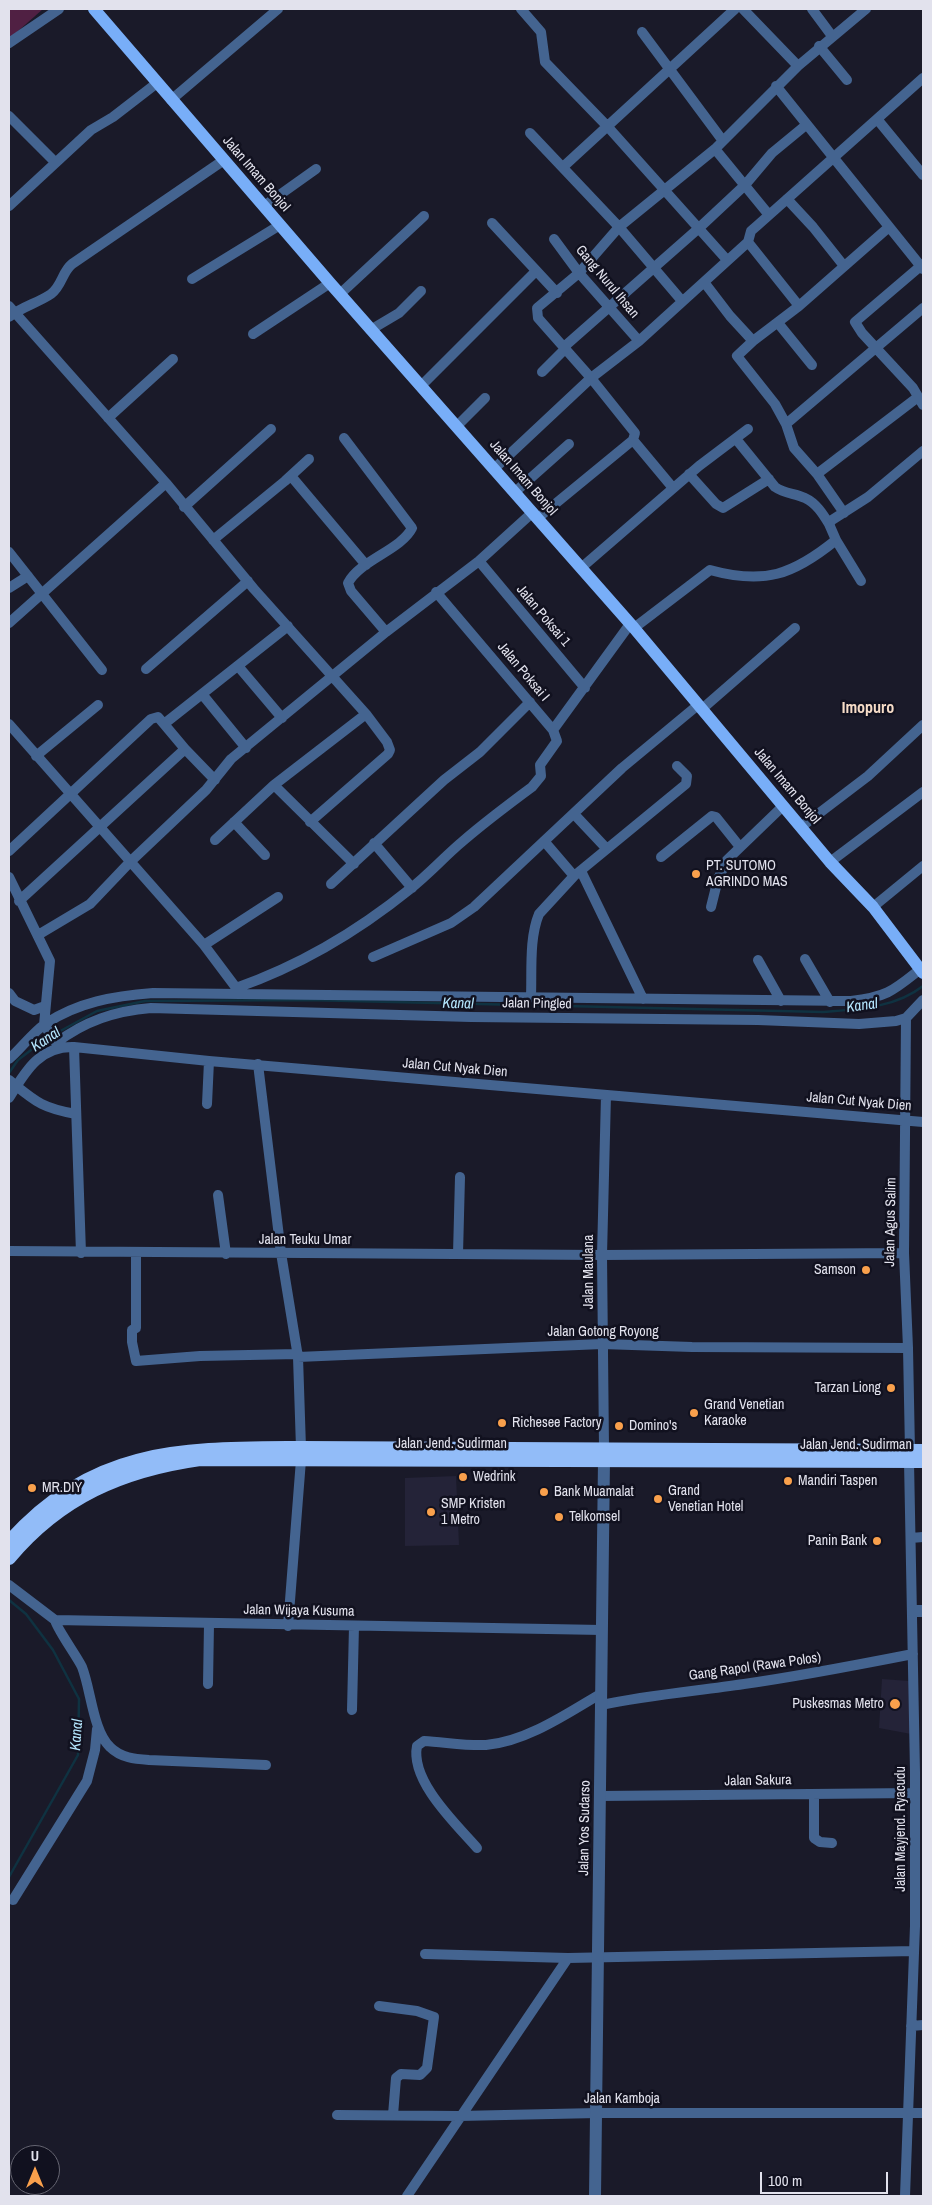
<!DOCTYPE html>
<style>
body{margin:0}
#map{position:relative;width:932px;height:2205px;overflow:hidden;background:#1a1a29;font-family:"Archivo Narrow",sans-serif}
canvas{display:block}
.frame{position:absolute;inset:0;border:10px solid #e2e2ed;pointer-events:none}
.north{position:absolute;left:10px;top:2145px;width:50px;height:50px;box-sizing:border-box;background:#11111f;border:1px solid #656571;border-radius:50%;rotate:0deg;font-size:14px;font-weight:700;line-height:20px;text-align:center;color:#e2e2ed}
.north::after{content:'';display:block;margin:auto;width:18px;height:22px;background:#f9a04c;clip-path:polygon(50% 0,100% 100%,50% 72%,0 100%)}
.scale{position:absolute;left:760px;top:2172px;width:128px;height:22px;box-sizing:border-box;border:2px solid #e2e2ed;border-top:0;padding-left:6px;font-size:15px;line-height:18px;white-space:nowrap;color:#e2e2ed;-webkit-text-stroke:4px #11111f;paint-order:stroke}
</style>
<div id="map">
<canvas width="932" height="2205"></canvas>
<div class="frame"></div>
<div class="north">U</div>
<div class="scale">100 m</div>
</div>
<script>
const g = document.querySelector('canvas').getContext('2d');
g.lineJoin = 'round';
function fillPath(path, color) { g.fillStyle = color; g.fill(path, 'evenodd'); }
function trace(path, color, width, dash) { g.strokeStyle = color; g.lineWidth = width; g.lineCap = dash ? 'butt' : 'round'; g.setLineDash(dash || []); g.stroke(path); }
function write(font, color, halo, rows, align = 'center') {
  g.font = font + ' "Archivo Narrow",sans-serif'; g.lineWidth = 5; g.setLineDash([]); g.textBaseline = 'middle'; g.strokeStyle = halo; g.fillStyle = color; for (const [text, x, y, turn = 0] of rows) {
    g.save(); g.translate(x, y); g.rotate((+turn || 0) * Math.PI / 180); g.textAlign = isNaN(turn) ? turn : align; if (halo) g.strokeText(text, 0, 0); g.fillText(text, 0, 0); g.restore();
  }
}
fillPath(new Path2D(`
 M456,1476L459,1545L405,1546V1478Z
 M882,1679L909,1681L911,1734L879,1728Z`), '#242338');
fillPath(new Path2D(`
 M9,9H43L9,39Z`), '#502043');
trace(new Path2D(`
 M53,1035L97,1011L145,1001L307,1000L823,1012C858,1009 895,1008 923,986
 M9,1073L18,1060L48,1037
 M9,1600L26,1614L53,1650L79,1699L78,1755L9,1877`), '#0f3241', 2.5);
trace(new Path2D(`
 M521,9L541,32L545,62L608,127L727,260
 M743,9L798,66
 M812,9L832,36
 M642,32L723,141
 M9,43L59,9
 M819,46L847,80
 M776,86L923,269
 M171,100L278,9
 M9,116L55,162
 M877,119L923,175
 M530,133L619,227L682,301
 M715,149L769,215
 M563,167L735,9
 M787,199L813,227L844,266
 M9,206L91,130L113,117L157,83
 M264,206L316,169
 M492,223L557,293
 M554,239L579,273L639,341
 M748,242L799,306
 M923,264L855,322L862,333L913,388L923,405
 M192,279L280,225
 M704,282L730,316L753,341
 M340,294L424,216
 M9,306L166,483L254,589L366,714L387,742L390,750L388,754L310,822
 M9,317C21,307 38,303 51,294C62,286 62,272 72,264L224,160
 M778,323L812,365
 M372,329L399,313L421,291
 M253,334L330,283
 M565,346L699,228L745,185L772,153L806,125
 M542,372L566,348
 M421,386L536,271
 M108,418L173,359
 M786,424L923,308
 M457,426L485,398
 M344,438L412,528C401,550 360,560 348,583L351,591L386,632
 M736,439L775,487C785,494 795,493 805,498C816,503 823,514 829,524
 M633,440L673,488
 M495,468L591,378L639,341L748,242L751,231L759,224L923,78
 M689,474L716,504L723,508L769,479
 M817,474L918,397
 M291,476L366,565
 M515,492L569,444
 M184,507L271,429
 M844,513L817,474L794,448L786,424L775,404L737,356L753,341L799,306L889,227
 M538,518L633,440L635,433L591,378L538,318L537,308L579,273L619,227L715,149L798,66L866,9
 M213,540L285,481L309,459
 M836,540L861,581
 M9,552L102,670
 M479,561L585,688
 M581,568L699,466L748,429
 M9,588L28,576
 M9,623L166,483
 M634,628L710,570C764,585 793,575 836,540L829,524L832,520L868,497L923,451
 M238,666L282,718
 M146,669L248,581
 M202,694L246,748
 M702,709L795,628
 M9,724L204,945L240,993
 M164,724L185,749L215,780
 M553,730L630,624
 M36,756L98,705
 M274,785L354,864
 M574,814L606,848
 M234,822L265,855
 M801,827L868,776L923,725
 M215,840L274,785L366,714
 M544,841L574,876
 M374,843L412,888
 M9,851L151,719L158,717L164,724L288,626
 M661,857L712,816L716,817L740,847
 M830,862L923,792
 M581,871L643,999
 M9,877L50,961L44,1025L59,1046
 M331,884L444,780L480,752L530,702
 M19,901L185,749
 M711,907L718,879L727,860L783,806
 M873,907L923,866
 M38,935L90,904L130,862L206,790L231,759L386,632L479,561L533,512
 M204,945L278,897
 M373,957L451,923L474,907L622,768L698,705
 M805,959L830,1002
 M758,960L781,1001
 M236,988C299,966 358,931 410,889C429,874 445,856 463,841C485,822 509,804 532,787L541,776L540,765L557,741L553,730L436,592
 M9,993L15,1001L34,1010L45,1006
 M531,997C532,971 529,938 539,914L574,876L686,784L687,776L677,766
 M56,1043C85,1021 115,1011 151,1008L471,1017L758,1020L859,1024L896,1021L906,1018
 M74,1047L81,1253
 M9,1059C21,1049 31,1034 45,1024C78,1002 114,996 153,993L851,1001C889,997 895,989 923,967
 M258,1064L281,1253L298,1357L301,1448
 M9,1080C35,1101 41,1108 76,1114
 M9,1098C25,1072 39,1046 74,1047L209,1061L923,1122
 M207,1104L209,1061
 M218,1195L226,1254
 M9,1251L602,1255L904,1253
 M136,1253V1328L132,1330V1342L136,1361L200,1356L298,1354
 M458,1254L460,1177
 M298,1357L602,1344L692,1347L908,1348
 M604,1448L602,1255L606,1095
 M910,1451L908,1348L904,1253L906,1018L923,1000
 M911,1538L923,1537
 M9,1585L55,1620L602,1630
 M55,1620C55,1626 78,1658 82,1667C91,1690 93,1731 110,1747C121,1758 135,1759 149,1760L266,1765
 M288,1626L301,1460
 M208,1684L209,1624
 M601,1705C649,1695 697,1691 744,1684C801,1676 857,1665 913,1654
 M352,1710L354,1626
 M814,1794V1838L820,1842L832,1843
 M600,1796L915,1793
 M477,1848C456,1824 410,1781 417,1746L424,1741C444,1742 466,1746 486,1745C526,1742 568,1713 602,1693
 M13,1900L87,1781L95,1750L97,1729
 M425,1954L568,1958
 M379,2006L417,2011L434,2017L427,2068L420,2075L401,2074L396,2078L393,2115
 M911,2026L923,2025
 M337,2115L459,2116L597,2113H923
 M407,2196L568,1958L914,1951
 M905,2196L915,1926V1772L909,1461`), '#446490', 10);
trace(new Path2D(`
 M913,1611H923
 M595,2196L604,1460`), '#446490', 12);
trace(new Path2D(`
 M94,9L330,283L634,628L830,862L873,907L923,973`), '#78aef8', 12);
trace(new Path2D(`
 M9,1542C96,1446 182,1449 301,1448L923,1451
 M9,1558C60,1497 122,1470 200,1459L923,1461`), '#92bcf8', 14);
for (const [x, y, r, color] of [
 [696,874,5,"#f9a04c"],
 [866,1270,5,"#f9a04c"],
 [891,1388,5,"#f9a04c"],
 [694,1413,5,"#f9a04c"],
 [502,1423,5,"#f9a04c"],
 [619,1426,5,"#f9a04c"],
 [463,1477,5,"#f9a04c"],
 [788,1481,5,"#f9a04c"],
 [32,1488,5,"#f9a04c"],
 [544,1492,5,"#f9a04c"],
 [658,1499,5,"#f9a04c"],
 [431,1512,5,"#f9a04c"],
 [559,1517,5,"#f9a04c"],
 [877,1541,5,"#f9a04c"],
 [895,1704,6,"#f9a04c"]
]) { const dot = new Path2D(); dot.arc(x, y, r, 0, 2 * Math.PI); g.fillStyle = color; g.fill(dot); trace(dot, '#11111f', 2); }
write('14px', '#e2e2ed', '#11111f', [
 ["Jalan Imam Bonjol",256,174,49],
 ["Gang Nurul Ihsan",607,282,50],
 ["Jalan Imam Bonjol",523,478,49],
 ["Jalan Poksai 1",543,616,50],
 ["Jalan Poksai I",523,672,50],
 ["Jalan Imam Bonjol",787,786,50],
 ["Jalan Pingled",537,1004,1],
 ["Jalan Cut Nyak Dien",455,1068,5],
 ["Jalan Cut Nyak Dien",859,1102,5],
 ["Jalan Agus Salim",891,1222,-89],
 ["Jalan Teuku Umar",305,1240],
 ["Jalan Maulana",589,1272,-90],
 ["Jalan Gotong Royong",603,1332],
 ["Jalan Jend. Sudirman",451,1444],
 ["Jalan Jend. Sudirman",856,1445],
 ["Jalan Wijaya Kusuma",299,1611,1],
 ["Gang Rapol (Rawa Polos)",755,1667,-8],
 ["Jalan Sakura",758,1781,-1],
 ["Jalan Yos Sudarso",585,1828,-89],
 ["Jalan Mayjend. Ryacudu",901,1829,-90],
 ["Jalan Kamboja",622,2099]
]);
write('14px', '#e2e2ed', '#11111f', [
 ["PT. SUTOMO",706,866],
 ["AGRINDO MAS",706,882],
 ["Samson",856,1270,"right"],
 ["Tarzan Liong",881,1388,"right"],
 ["Grand Venetian",704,1405],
 ["Karaoke",704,1421],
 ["Richesee Factory",512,1423],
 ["Domino's",629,1426],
 ["Wedrink",473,1477],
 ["Mandiri Taspen",798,1481],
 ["MR.DIY",42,1488],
 ["Grand",668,1491],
 ["Venetian Hotel",668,1507],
 ["Bank Muamalat",554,1492],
 ["SMP Kristen",441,1504],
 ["1 Metro",441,1520],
 ["Telkomsel",569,1517],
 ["Panin Bank",867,1541,"right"],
 ["Puskesmas Metro",884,1704,"right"]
], 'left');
write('italic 15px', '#b5e6fd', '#11111f', [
 ["Kanal",458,1004,1],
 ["Kanal",862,1006,-8],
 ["Kanal",46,1040,-33],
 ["Kanal",77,1735,-86]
]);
write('bold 16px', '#f6dcc7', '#11111f', [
 ["Imopuro",868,709]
]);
</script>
